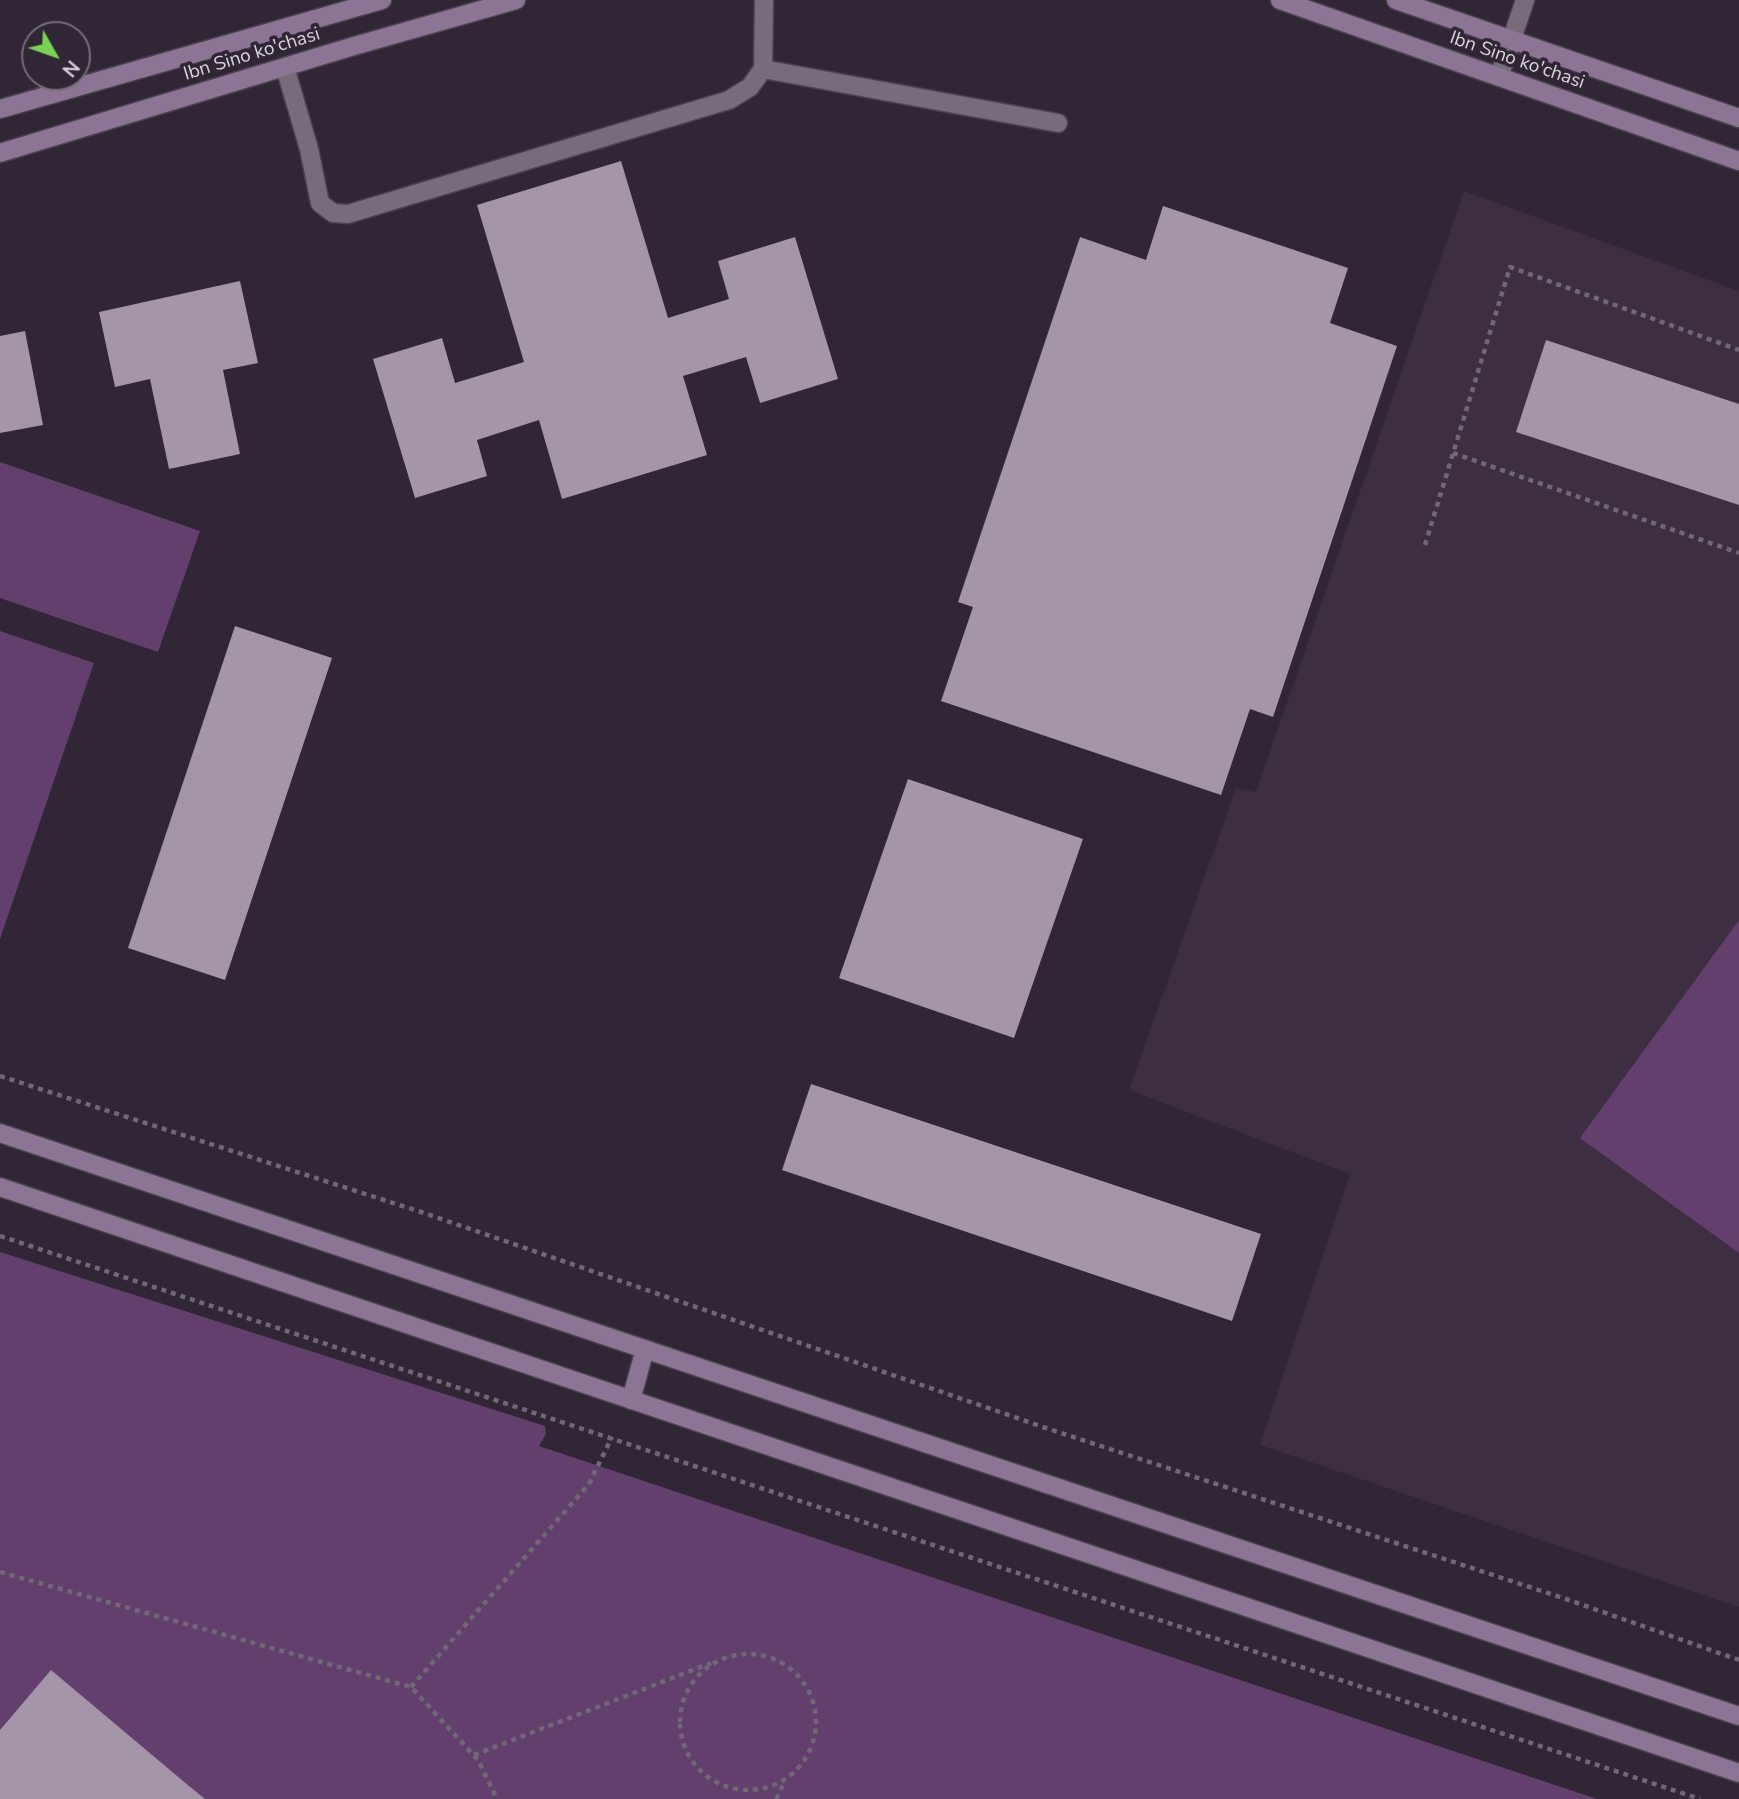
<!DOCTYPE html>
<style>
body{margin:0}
#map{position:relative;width:1739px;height:1799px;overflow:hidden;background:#312635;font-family:"Nunito Sans",sans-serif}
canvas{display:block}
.north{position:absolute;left:21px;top:21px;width:70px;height:70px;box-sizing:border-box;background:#312635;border:2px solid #756b78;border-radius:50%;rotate:130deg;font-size:19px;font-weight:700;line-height:28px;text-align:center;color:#dad3dd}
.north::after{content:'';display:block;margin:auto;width:24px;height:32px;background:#79d158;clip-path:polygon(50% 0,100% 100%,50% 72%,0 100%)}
</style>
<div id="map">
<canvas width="1739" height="1799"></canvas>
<div class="north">N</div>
</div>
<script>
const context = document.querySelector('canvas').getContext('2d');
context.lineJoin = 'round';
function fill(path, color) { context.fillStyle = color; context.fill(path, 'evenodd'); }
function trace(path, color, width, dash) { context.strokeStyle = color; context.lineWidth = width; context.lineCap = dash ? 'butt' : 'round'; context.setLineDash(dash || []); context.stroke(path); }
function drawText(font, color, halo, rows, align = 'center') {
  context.font = font + ' "Nunito Sans",sans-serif'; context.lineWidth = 7; context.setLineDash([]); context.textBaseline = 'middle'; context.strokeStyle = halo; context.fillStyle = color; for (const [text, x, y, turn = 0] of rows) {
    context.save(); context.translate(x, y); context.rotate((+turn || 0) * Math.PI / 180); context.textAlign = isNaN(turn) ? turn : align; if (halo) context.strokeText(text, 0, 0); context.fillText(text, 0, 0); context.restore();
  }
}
fill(new Path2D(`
 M1464,191L1739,291V1607L1260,1445L1350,1174L1129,1090L1236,788L1256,792Z`), '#3d2e42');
fill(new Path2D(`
 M0,462L200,531L158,652L0,598Z
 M0,631L94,663L0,939Z
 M1739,920V1253L1580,1138Z
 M0,1252L545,1426L546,1434L539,1446L1597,1799H0Z`), '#633f6d');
fill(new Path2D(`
 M621,161L668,318L729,299L718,261L795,237L838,379L760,403L746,357L683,376L707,455L562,499L539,420L477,440L487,476L415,498L373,359L442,338L455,383L524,362L477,205Z
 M1163,206L1348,268L1330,323L1397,346L1273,717L1250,709L1221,795L941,701L973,607L958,602L1080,237L1146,260Z
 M240,281L258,363L223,370L240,454L169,469L150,379L115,387L99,312Z
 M25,331L43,425L0,433V336Z
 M1546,340L1739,404V505L1516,432Z
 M235,626L332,658L225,980L128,948Z
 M908,779L1083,839L1014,1038L839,978Z
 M811,1084L1261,1234L1232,1321L782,1170Z
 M51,1670L189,1786L205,1799H0V1730Z`), '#a496a8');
const lane = new Path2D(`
 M285,67L309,149L320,203L333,213L348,214L729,100L750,87L763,69L764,0
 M763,69L1058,123`);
const street = new Path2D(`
 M1499,77L1525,0`);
const secondary = new Path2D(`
 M1280,0L1739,161
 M1396,0L1739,118
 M0,109L382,0
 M0,153L354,46L516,0
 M0,1133L1739,1716
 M0,1187L1739,1773
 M631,1400L645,1349`);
trace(lane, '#4b424e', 21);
trace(street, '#4b424e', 21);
trace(secondary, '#4b424e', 21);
trace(new Path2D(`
 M1453,453L1739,553
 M1425,545L1510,267L1739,350
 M0,1076L421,1212L1046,1428L1566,1599L1739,1660
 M0,1236L1700,1799
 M0,1572L411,1687L478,1760L497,1799
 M680 1722a68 68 0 1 1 136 0a68 68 0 1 1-136 0Z
 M411,1687L589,1484L612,1437
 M474,1755L711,1663
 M776,1799L785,1781`), '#716875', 4.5, [5, 5]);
trace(lane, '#776b7c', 18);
trace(street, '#776b7c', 18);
trace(secondary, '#8c7495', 18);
drawText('19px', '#dad3dd', '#312635', [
 ["Ibn Sino ko'chasi",252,55,-17],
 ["Ibn Sino ko'chasi",1517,61,19]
]);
</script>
